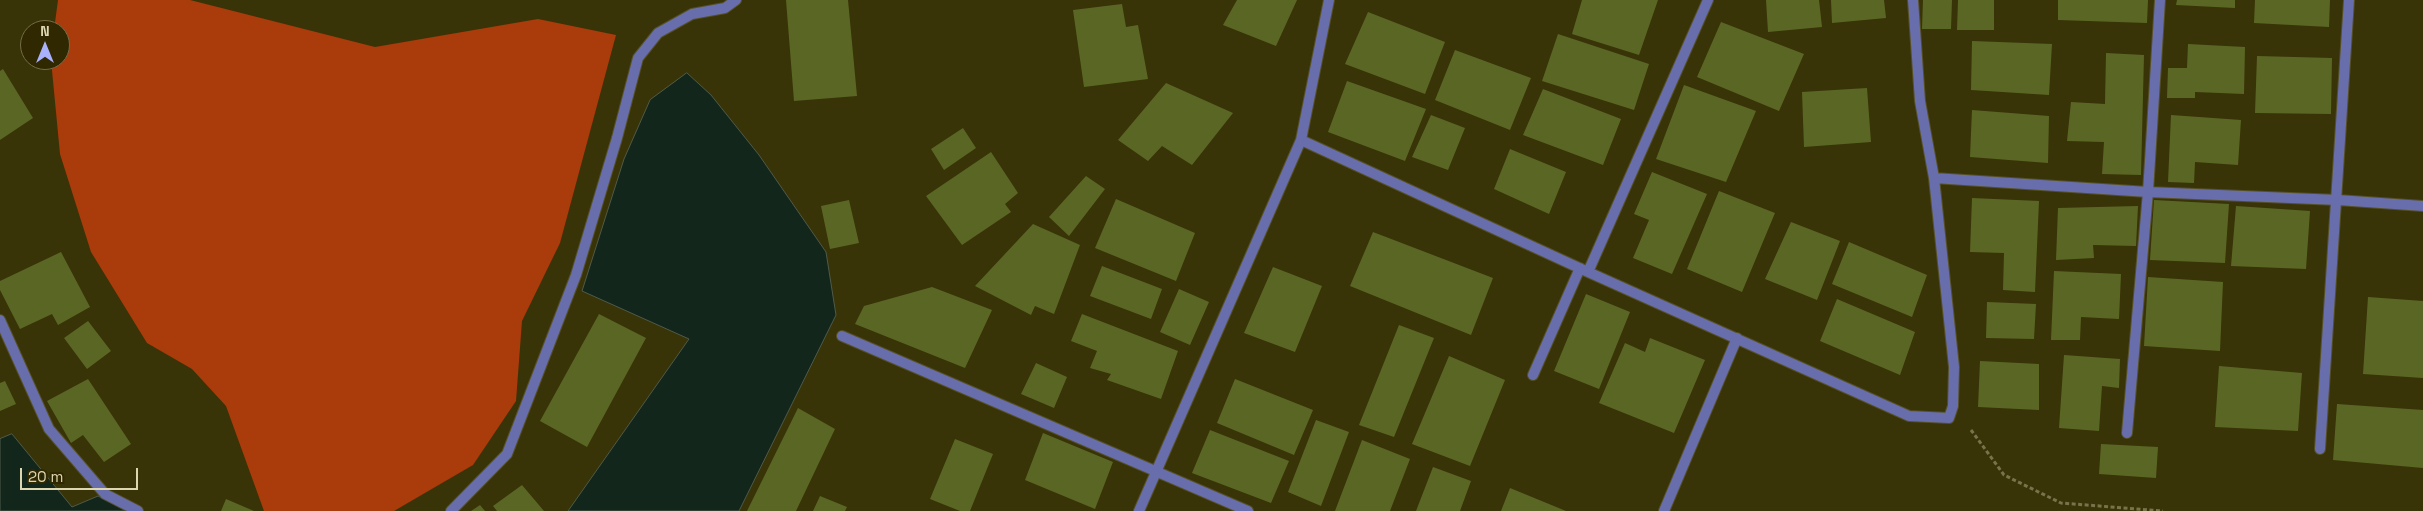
<!DOCTYPE html>
<style>
body{margin:0}
#map{position:relative;width:2423px;height:511px;overflow:hidden;background:#393308;font-family:"Space Grotesk",sans-serif}
canvas{display:block}
.north{position:absolute;left:20px;top:20px;width:50px;height:50px;box-sizing:border-box;background:#2f2800;border:1px solid #746e47;border-radius:50%;rotate:0deg;font-size:14px;font-weight:700;line-height:20px;text-align:center;color:#dcd6b1}
.north::after{content:'';display:block;margin:auto;width:18px;height:22px;background:#a9b0fc;clip-path:polygon(50% 0,100% 100%,50% 72%,0 100%)}
.scale{position:absolute;left:20px;top:468px;width:118px;height:22px;box-sizing:border-box;border:2px solid #dcd6b1;border-top:0;padding-left:6px;font-size:15px;line-height:18px;white-space:nowrap;color:#dcd6b1;-webkit-text-stroke:4px #2f2800;paint-order:stroke}
</style>
<div id="map">
<canvas width="2423" height="511"></canvas>
<div class="north">N</div>
<div class="scale">20 m</div>
</div>
<script>
const context = document.querySelector('canvas').getContext('2d');
context.lineJoin = 'round';
function fill(path, color) { context.fillStyle = color; context.fill(path, 'evenodd'); }
function trace(path, color, width, dash) { context.strokeStyle = color; context.lineWidth = width; context.lineCap = dash ? 'butt' : 'round'; context.setLineDash(dash || []); context.stroke(path); }
fill(new Path2D(`
 M58,0H190L375,47L538,19L616,35L560,243L522,321L516,401L473,465L394,511H264L226,406L192,369L147,343L91,252L60,154L51,60H60V30H54Z`), '#aa3b0b');
const water = new Path2D(`
 M687,73L711,95L759,155L826,252L836,315L739,511H568L689,339L582,291L624,159L650,100Z
 M12,434L72,507L98,496L127,511H0V439Z`);
fill(water, '#13261c');
trace(water, '#4f5b49', 1);
fill(new Path2D(`
 M786,0H848L857,96L794,101Z
 M1237,0H1297L1276,46L1223,25Z
 M1582,0H1658L1639,55L1572,34Z
 M1766,0H1819L1822,27L1768,32Z
 M1831,0H1884L1886,18L1832,23Z
 M1923,0H1952L1951,29H1922Z
 M1958,0H1994V30H1957Z
 M2058,0H2148L2147,23L2058,20Z
 M2177,0H2235V8L2176,5Z
 M2255,0H2330L2329,27L2254,23Z
 M1122,4L1126,27L1138,25L1148,79L1084,87L1073,10Z
 M1368,12L1445,42L1425,94L1345,64Z
 M1721,22L1804,54L1779,111L1697,77Z
 M1558,34L1649,64L1634,110L1542,81Z
 M1972,41L2052,44L2049,95L1971,90Z
 M2188,44L2245,47L2244,94L2195,92V98H2167L2168,68H2187Z
 M1455,50L1531,78L1510,130L1435,100Z
 M2106,53L2144,55L2141,175L2102,174L2104,142L2067,141L2071,102L2105,104Z
 M2257,56L2332,58L2331,114L2255,113Z
 M3,69L33,118L0,140V71Z
 M1347,81L1426,109L1405,161L1328,132Z
 M1166,83L1233,113L1192,165L1162,146L1148,161L1118,140Z
 M1684,85L1756,111L1726,182L1656,159Z
 M1867,88L1871,142L1804,147L1802,92Z
 M1543,89L1621,119L1603,165L1523,135Z
 M1972,110L2049,116L2048,163L1970,157Z
 M1431,115L1465,128L1448,170L1412,157Z
 M2171,115L2241,120L2238,165L2195,162L2194,183L2168,182Z
 M963,128L976,148L944,170L931,149Z
 M1510,149L1566,172L1549,214L1494,189Z
 M991,152L1018,193L1005,204L1011,212L962,245L926,196Z
 M1652,172L1707,194L1672,274L1633,258L1649,220L1634,214Z
 M1086,176L1105,189L1069,236L1049,217Z
 M1719,191L1775,213L1742,292L1687,269Z
 M1972,198L2039,201L2035,292L2003,290L2004,253L1970,252Z
 M1116,199L1195,233L1176,281L1095,248Z
 M849,200L859,243L830,249L821,206Z
 M2154,200L2229,204L2225,263L2150,260Z
 M2138,206L2136,246L2093,245L2094,258L2056,260L2058,208Z
 M2236,206L2310,211L2306,269L2231,266Z
 M1791,222L1840,241L1817,300L1765,279Z
 M1033,224L1080,245L1054,314L1035,306L1031,315L975,286Z
 M1373,232L1493,278L1471,335L1350,286Z
 M1849,242L1927,275L1912,317L1832,284Z
 M61,252L90,307L58,325L52,314L20,329L0,290V281Z
 M1102,266L1162,289L1151,319L1090,296Z
 M1273,267L1322,286L1295,352L1244,333Z
 M2054,271L2121,274L2119,319L2081,317L2080,340H2051Z
 M2148,277L2223,282L2220,351L2144,346Z
 M932,287L992,310L965,368L855,324L864,306Z
 M1179,289L1209,302L1190,345L1160,332Z
 M1586,294L1630,312L1599,389L1554,371Z
 M2368,297L2423,301V378L2363,374Z
 M1837,299L1915,332L1900,375L1820,341Z
 M1987,302L2036,304L2034,339L1986,338Z
 M599,314L646,338L587,447L540,421Z
 M1082,314L1178,351L1161,399L1107,380L1111,374L1090,368L1097,351L1071,341Z
 M88,321L111,351L87,369L64,338Z
 M1399,325L1434,338L1394,437L1359,425Z
 M1650,338L1705,360L1674,433L1599,403L1625,343L1645,352Z
 M2064,355L2120,359L2119,388L2102,386L2099,431L2059,428Z
 M1449,356L1505,380L1470,466L1412,444Z
 M1980,361L2039,364V410L1978,407Z
 M1036,363L1067,377L1054,408L1021,394Z
 M2219,366L2302,373L2298,431L2215,427Z
 M88,379L131,444L104,462L83,435L71,443L47,401Z
 M1235,379L1313,410L1294,455L1217,423Z
 M5,381L16,404L0,411V383Z
 M2337,404L2423,410V468L2333,460Z
 M798,408L835,429L796,511H747Z
 M1316,420L1349,432L1321,506L1288,492Z
 M1210,430L1289,461L1271,503L1192,473Z
 M1043,433L1113,462L1095,509L1025,480Z
 M955,439L993,454L970,511H960L930,499Z
 M1362,440L1410,459L1390,511H1335Z
 M2101,444L2158,447L2156,478L2099,474Z
 M1433,467L1471,481L1460,511H1416Z
 M522,485L544,511H497L493,506Z
 M1510,488L1566,511H1501Z
 M820,496L847,507L845,511H813Z
 M226,499L254,511H221Z
 M480,505L485,511H471Z`), '#5a6724');
const service = new Path2D(`
 M0,320L49,429L105,494L138,511
 M451,511L507,454L576,275L617,138L638,58L658,33L692,14L725,8L736,0`);
const minor = new Path2D(`
 M1301,140L1588,272L1909,416L1949,418L1953,406L1954,367L1934,178L1920,101L1913,0
 M1934,178L2148,192L2338,200L2423,206
 M1588,272L1708,0
 M842,336L1248,511
 M1533,375L1580,268
 M2127,433L2148,192L2160,0
 M2320,449L2349,0
 M1139,511L1301,140L1329,0
 M1664,511L1737,338`);
trace(service, '#565026', 12);
trace(minor, '#565026', 12);
trace(new Path2D(`
 M1971,430L2004,475L2061,503L2163,511`), '#79734b', 3, [4, 2.5]);
trace(service, '#686dab', 10);
trace(minor, '#686dab', 10);
</script>
